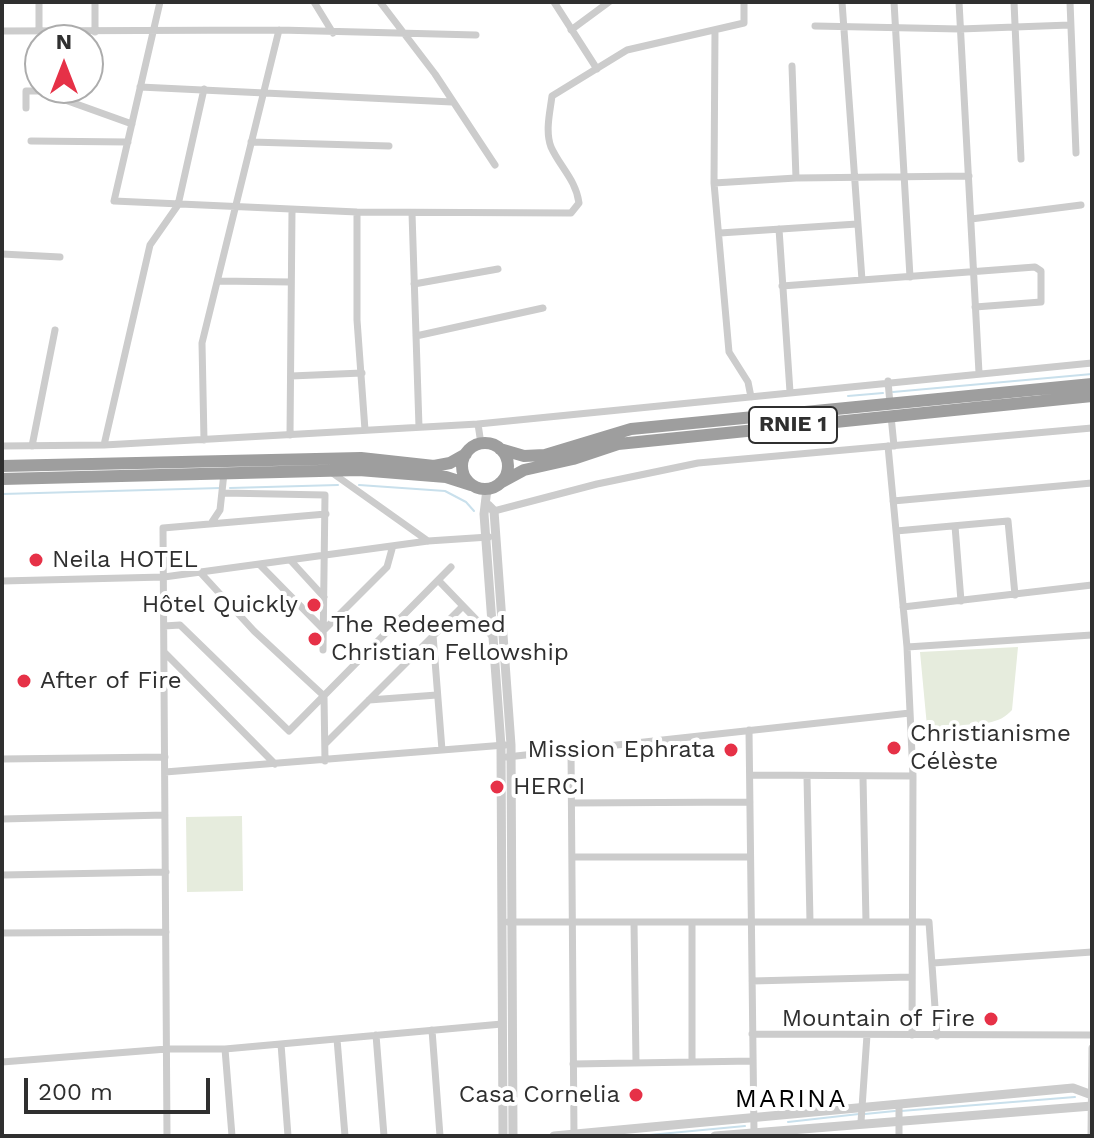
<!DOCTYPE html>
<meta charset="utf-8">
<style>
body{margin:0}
#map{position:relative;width:1094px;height:1138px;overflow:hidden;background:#fff;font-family:"Work Sans",sans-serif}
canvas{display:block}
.frame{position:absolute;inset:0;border:4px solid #2f2f2f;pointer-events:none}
.north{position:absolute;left:24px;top:24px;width:80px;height:80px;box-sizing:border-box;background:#fff;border:2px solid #acacac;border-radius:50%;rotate:0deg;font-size:22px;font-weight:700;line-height:32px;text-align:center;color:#2f2f2f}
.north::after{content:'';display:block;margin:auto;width:28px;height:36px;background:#e63147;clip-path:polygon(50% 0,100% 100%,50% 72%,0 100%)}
.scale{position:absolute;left:24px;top:1078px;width:186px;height:36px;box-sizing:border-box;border:4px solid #2f2f2f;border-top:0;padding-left:10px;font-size:24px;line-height:28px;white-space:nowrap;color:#2f2f2f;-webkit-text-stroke:6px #fff;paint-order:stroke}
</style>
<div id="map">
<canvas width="1094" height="1138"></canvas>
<div class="frame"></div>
<div class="north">N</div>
<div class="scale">200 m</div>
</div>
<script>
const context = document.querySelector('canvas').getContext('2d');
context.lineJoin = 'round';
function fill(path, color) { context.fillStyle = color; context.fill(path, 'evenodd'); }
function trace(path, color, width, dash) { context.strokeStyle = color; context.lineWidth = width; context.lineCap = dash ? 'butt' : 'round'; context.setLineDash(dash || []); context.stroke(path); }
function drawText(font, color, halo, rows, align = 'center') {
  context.font = font + ' "Work Sans",sans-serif'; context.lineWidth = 8; context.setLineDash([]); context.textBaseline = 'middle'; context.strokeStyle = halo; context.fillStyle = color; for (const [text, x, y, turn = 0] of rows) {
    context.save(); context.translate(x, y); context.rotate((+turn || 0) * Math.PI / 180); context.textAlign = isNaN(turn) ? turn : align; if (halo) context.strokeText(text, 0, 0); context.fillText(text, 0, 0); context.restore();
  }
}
fill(new Path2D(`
 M1018,647L1012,710C999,725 981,723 963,725L962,729L928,737L920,652Z
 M242,816L243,891L187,892L186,817Z`), '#e6ecdd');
trace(new Path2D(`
 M893,392L1092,374
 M848,396L883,393
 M359,485L445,491L466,502L474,511
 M230,488L338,485
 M2,494L221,488
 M901,1111L1075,1097
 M865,1114L895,1111
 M788,1122L859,1114
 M639,1136L745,1126`), '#c9e0ec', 2);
trace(new Path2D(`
 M160,2L114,201L357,212L571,213L579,203C576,180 560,167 551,147C545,131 550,112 552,96L627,50L744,23V2
 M314,2L333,33
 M380,2L435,74L495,165
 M554,2L597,69
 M842,2L862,280
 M894,2L910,277
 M959,2L979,373
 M1014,2L1021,159
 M1070,2L1076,153
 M815,26L960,29L1070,25
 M571,30L609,2
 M715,30L714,183L729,352L748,382L751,397
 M2,31L279,30L476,35
 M39,31V2
 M95,32V2
 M792,66L796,178
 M140,87L452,102
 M26,108V91H40L132,124
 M31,141L128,142
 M251,142L389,146
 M714,183L796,178L969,176
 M357,212V320L365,430
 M412,213L419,427
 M971,219L1081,205
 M779,229L790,392
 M720,233L857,224
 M2,254L60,257
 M218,281L291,282
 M414,284L498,269
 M782,286L1035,267L1041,271V302L975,307
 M416,336L543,308
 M291,376L362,373
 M888,381L890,404
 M891,416L894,446
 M478,424L481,444
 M290,435L292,210
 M204,440L202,343L279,30
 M104,445L150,245L178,205L204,89
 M2,446L104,445L478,424L1092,363
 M32,446L55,330
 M888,446L907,647L913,776L912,1035
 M331,472L428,541
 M224,493L325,495L323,650
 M893,501L1092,483
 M494,511L597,484L698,463L1092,428
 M212,522L220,510L224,473
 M955,526L961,601
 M896,531L1008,521L1015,595
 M292,562L324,597
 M260,565L324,630L387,567L392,549
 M198,570L254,631L324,696L325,761
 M2,581L164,577L428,541L489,537
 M439,581L493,637
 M903,607L1092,585
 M164,626L180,625L289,731L451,567
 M433,635L442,750
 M907,647L1092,635
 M164,652L275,764
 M369,700L437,695
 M749,730L754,1132
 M325,744L463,606
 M571,750L574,1136
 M507,757L910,713
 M2,759L165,757
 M165,772L505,745
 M750,775L913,776
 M807,777L810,922
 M863,777L866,922
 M572,803L750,802
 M2,819L165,815
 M572,857H750
 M2,875L166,872
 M508,922H929L937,1036
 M634,922L636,1063
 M692,922V1062
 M2,933L166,932
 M933,963L1092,952
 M752,981L910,977
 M432,1030L440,1136
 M752,1034L1092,1035
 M376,1035L384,1136
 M337,1039L345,1136
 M281,1044L288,1136
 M225,1049L232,1136
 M2,1062L167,1049H225L502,1024
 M573,1064L753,1061
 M861,1122L867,1035
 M167,1136L163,528L326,514
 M899,1136V1104
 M1091,1136L1092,1048`), '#ccc', 7);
trace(new Path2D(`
 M487,489L484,514L501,746L503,1136
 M488,505L494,511L511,745L513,1136
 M554,1136L1073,1088L1092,1095
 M715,1136L1092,1106`), '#ccc', 9);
trace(new Path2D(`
 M462 466a23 23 0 1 1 46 0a23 23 0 1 1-46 0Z
 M500,449L524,456L545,455L631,429L1092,384
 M2,466L361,458L434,466L450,463L466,454
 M2,479L359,470L446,477L471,485
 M500,483L524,470L573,459L618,444L1092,396`), '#9e9e9e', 12);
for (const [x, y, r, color] of [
 [36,560,8,"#e63147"],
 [314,605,8,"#e63147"],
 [315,639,8,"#e63147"],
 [24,681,8,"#e63147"],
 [894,748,8,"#e63147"],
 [731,750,8,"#e63147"],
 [497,787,8,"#e63147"],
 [991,1019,8,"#e63147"],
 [636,1095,8,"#e63147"]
]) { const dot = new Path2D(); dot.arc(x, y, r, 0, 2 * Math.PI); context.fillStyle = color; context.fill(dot); trace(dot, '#fff', 3); }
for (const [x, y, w] of [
 [793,425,88]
]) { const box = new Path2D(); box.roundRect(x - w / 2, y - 18, w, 36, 6); context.fillStyle = '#fff'; context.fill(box); trace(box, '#2f2f2f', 2); }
drawText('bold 22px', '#2f2f2f', null, [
 ["RNIE 1",793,425]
]);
drawText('24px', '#2f2f2f', '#fff', [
 ["Neila HOTEL",52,560],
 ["Hôtel Quickly",298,605,"right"],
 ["The Redeemed",331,625],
 ["Christian Fellowship",331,653],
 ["After of Fire",40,681],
 ["Christianisme",910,734],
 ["Célèste",910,762],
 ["Mission Ephrata",715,750,"right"],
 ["HERCI",513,787],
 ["Mountain of Fire",975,1019,"right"],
 ["Casa Cornelia",620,1095,"right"]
], 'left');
context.letterSpacing = '2px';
drawText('26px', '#000', '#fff', [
 ["MARINA",791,1099]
]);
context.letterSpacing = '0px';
</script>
